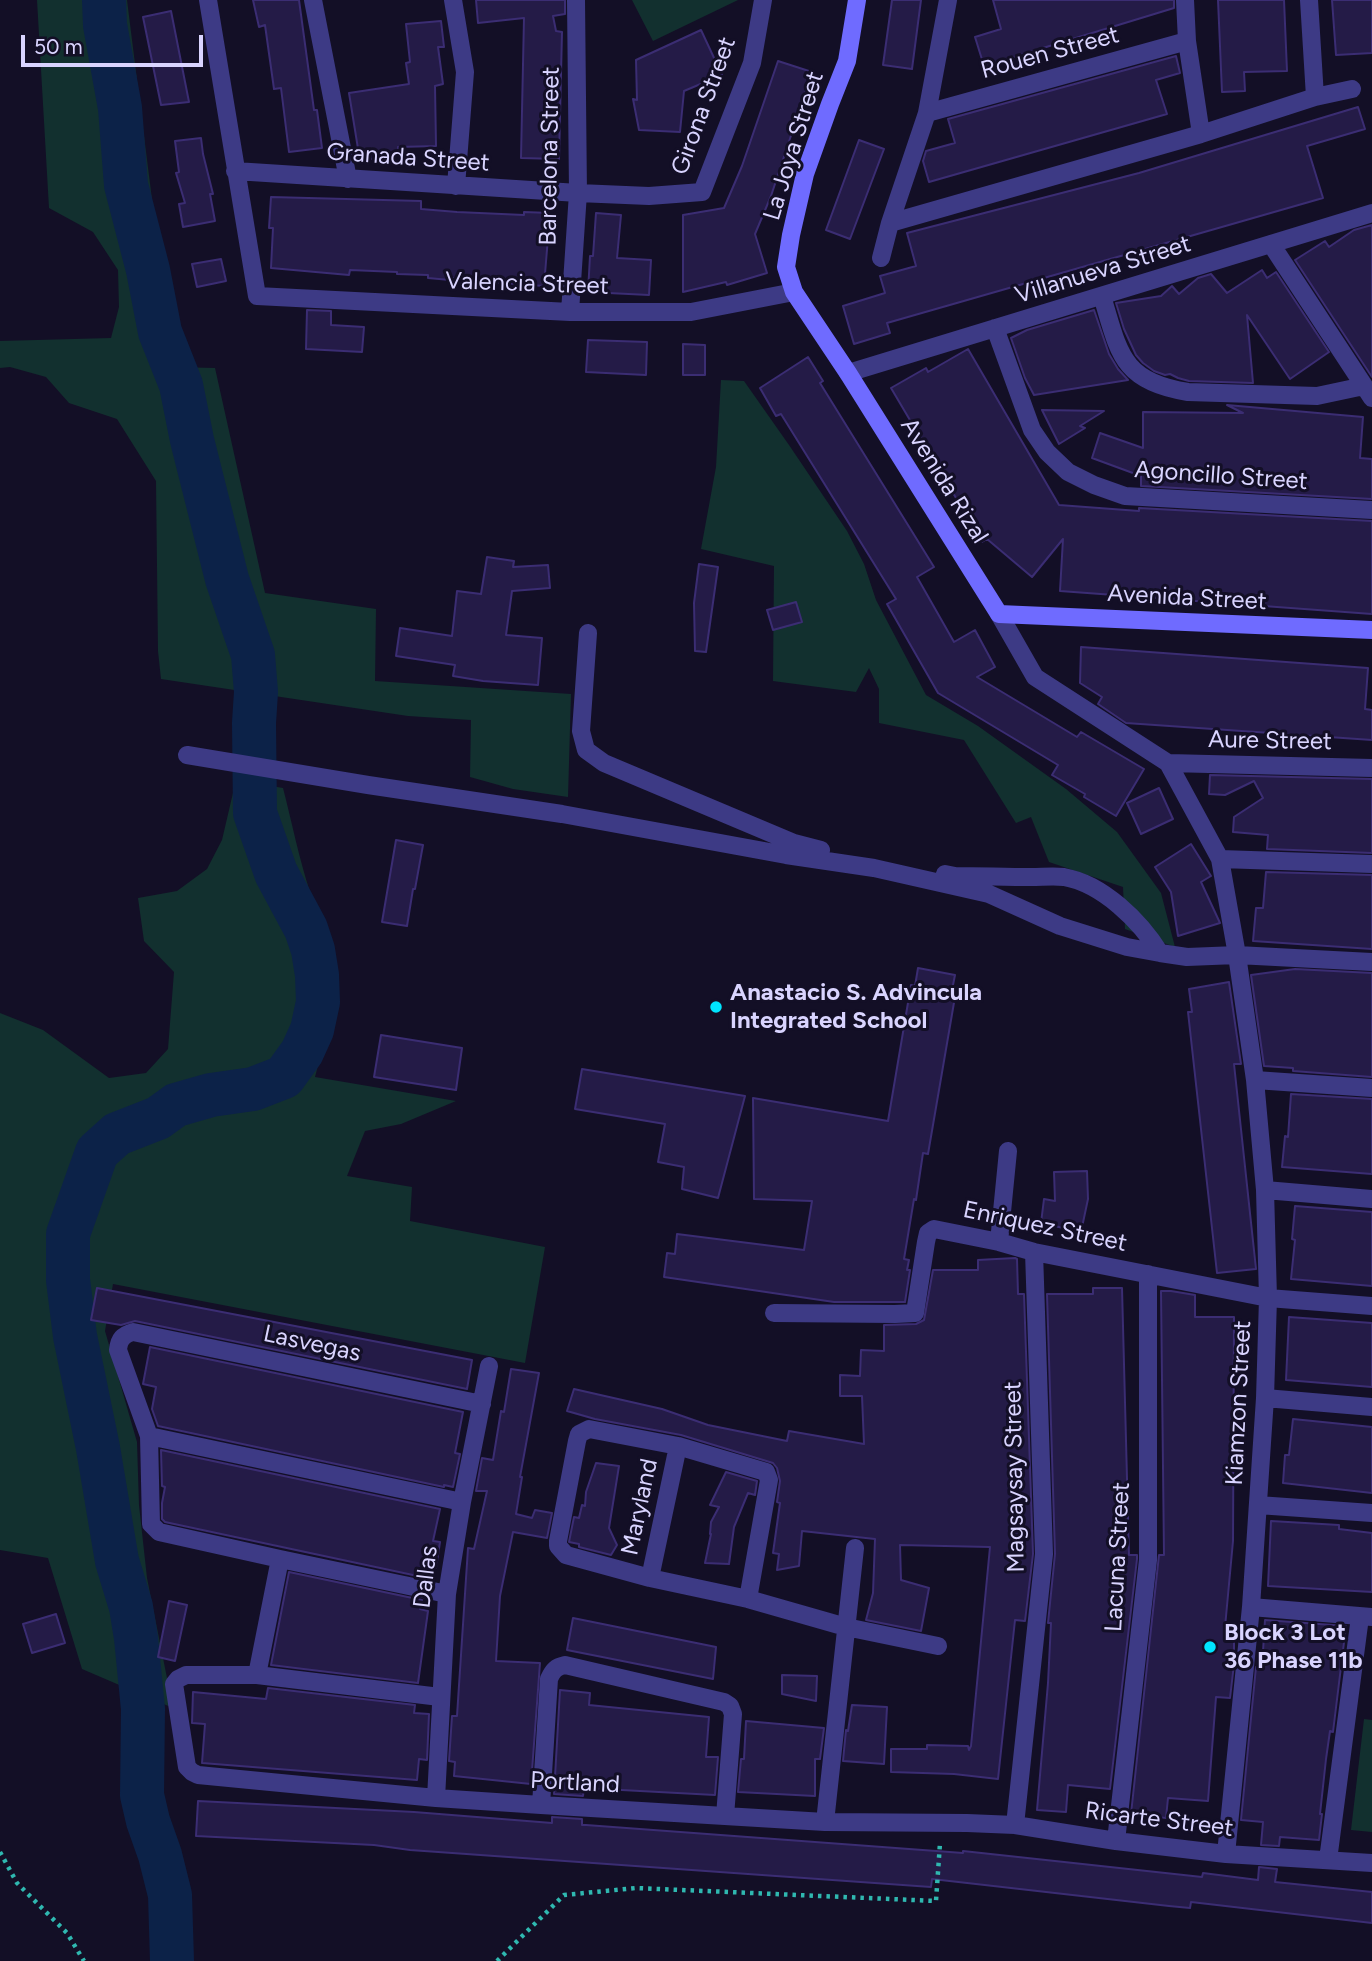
<!DOCTYPE html>
<style>
body{margin:0}
#map{position:relative;width:1372px;height:1961px;overflow:hidden;background:#130f26;font-family:Figtree,sans-serif}
canvas{display:block}
.scale{position:absolute;left:21px;top:35px;width:182px;height:32px;box-sizing:border-box;border:4px solid #d9d4ff;border-top:0;padding-left:9px;font-size:21px;line-height:24px;white-space:nowrap;color:#d9d4ff;-webkit-text-stroke:5px #130f26;paint-order:stroke}
</style>
<div id="map">
<canvas width="1372" height="1961"></canvas>
<div class="scale">50 m</div>
</div>
<script>
const context = document.querySelector('canvas').getContext('2d');
context.lineJoin = 'round';
function fill(path, color) { context.fillStyle = color; context.fill(path, 'evenodd'); }
function trace(path, color, width, dash) { context.strokeStyle = color; context.lineWidth = width; context.lineCap = dash ? 'butt' : 'round'; context.setLineDash(dash || []); context.stroke(path); }
function drawText(font, color, halo, rows, align = 'center') {
  context.font = font + ' Figtree,sans-serif'; context.lineWidth = 6; context.setLineDash([]); context.textBaseline = 'middle'; context.strokeStyle = halo; context.fillStyle = color; for (const [text, x, y, turn = 0] of rows) {
    context.save(); context.translate(x, y); context.rotate((+turn || 0) * Math.PI / 180); context.textAlign = isNaN(turn) ? turn : align; if (halo) context.strokeText(text, 0, 0); context.fillText(text, 0, 0); context.restore();
  }
}
fill(new Path2D(`
 M37,0H127L173,367L215,368L265,593L376,609L375,681L571,694L568,797L513,789L470,777L471,720L408,716L161,679L158,651L156,481L117,419L69,403L46,377L10,367L0,368V341L111,338L119,307L118,270L93,232L49,208Z
 M632,0H738L653,41Z
 M721,380L744,381L789,445L847,531L864,564L876,600L926,695L978,726L1066,789L1117,832L1161,893L1175,947L1125,929L1123,887L1049,862L1031,817L1016,823L964,740L879,723V689L869,668L856,692L773,681L774,566L701,549L716,467Z
 M236,780L283,788C292,823 299,858 310,892C320,924 336,955 336,989C335,1020 322,1048 315,1077L456,1101L401,1124L365,1131L347,1176L412,1187L410,1221L545,1247L525,1363L113,1284L105,1331L137,1442L139,1505L147,1578L173,1708L82,1669L48,1558L0,1550V1013L43,1030L109,1078L146,1073L168,1049L174,972L144,941L138,898L177,891L207,869L222,840Z
 M1364,1719L1372,1720V1832L1351,1830Z`), '#12302f');
trace(new Path2D(`
 M104,0L105,25L120,108L126,185L148,270L160,332L181,385L192,440L227,579L253,655L256,692L254,723L255,813L276,873L306,929L313,950L317,975L318,1002L312,1030L302,1052L284,1077L253,1089L211,1095L176,1105L158,1118L117,1134L97,1152L68,1234V1280L75,1336L98,1448L117,1561L131,1607L136,1638L143,1709L142,1795L148,1821L160,1855L170,1895L172,1961`), '#0c2248', 44);
const building = new Path2D(`
 M253,0H299L314,110H317L322,148L289,152L281,88L274,89L265,25L259,27Z
 M476,0H565V14L553,16L556,31L562,32L559,159L521,158L524,18L478,23Z
 M892,0H921L912,69L883,65Z
 M993,0H1174V8L984,66L975,37L1001,29Z
 M1218,0H1284L1287,71L1244,72L1245,91L1222,92Z
 M1332,0H1372V53L1336,55Z
 M171,11L189,102L161,105L143,17Z
 M441,21L444,47H438L443,84L435,86L436,146L398,147L399,154L360,161L349,93L409,84L406,63L410,62L406,24Z
 M701,30L722,75L684,91L680,132L639,130L633,99L637,100L636,60Z
 M1176,56L1180,73L1156,80L1167,114L929,182L923,161L926,151L955,143L948,119Z
 M778,61L812,72L771,196L755,234L767,273L727,285L726,282L683,292V215L724,208L742,166Z
 M1358,107L1365,129L1307,146L1323,198L887,323L890,333L854,344L843,306L885,293L880,276L916,266L907,233L1139,173Z
 M201,138L203,154L213,194H210L215,221L183,227L179,204L185,203L176,173L179,172L175,141Z
 M859,140L884,149L850,239L826,230Z
 M271,197L421,201V209L457,212L524,215V212L550,213L544,286L490,282V279L450,278V280L428,278V275L397,274V272L350,270L349,275L271,268L273,228H269Z
 M596,213L621,215L617,258L651,260L649,295L588,292L590,256H593Z
 M1372,225V377L1295,260L1325,241L1329,247L1354,230Z
 M221,259L226,281L197,287L192,264Z
 M1262,270L1267,278L1276,272L1329,352L1290,379L1247,315L1253,383L1189,381L1178,378L1170,374L1165,375L1154,371L1143,363L1136,355L1124,329L1116,303L1161,296L1172,286L1179,294L1198,278L1211,274L1227,293Z
 M307,310L331,311V325L364,327L362,352L306,349Z
 M1094,310L1109,354L1118,369L1128,380L1034,395L1025,378L1011,338L1027,330Z
 M588,340L647,342L646,375L586,372Z
 M683,344L705,345V375H683Z
 M968,349L1059,505L1139,511V508L1372,521V614L1060,591L1063,539L1032,577L987,539L982,542L891,388L926,368L928,372Z
 M808,357L823,381L820,383L934,567L917,577L954,642L975,630L995,667L977,677L1077,737L1081,732L1144,769L1116,816L1084,797L1085,794L1052,775L1058,765L938,693L887,604L896,599L781,414L776,416L760,388Z
 M1227,405L1363,417L1360,458L1372,459V499L1141,486V476L1092,458L1100,433L1143,448V412L1243,413Z
 M1042,410L1104,411L1080,426L1085,428L1059,444Z
 M487,557L514,561L513,567L548,565L550,588L512,591L506,635L542,638L538,685L483,681L453,676L455,665L396,656L400,628L452,636L457,591L481,594Z
 M699,564L718,567L706,652L695,651L694,603Z
 M796,602L802,622L773,630L767,610Z
 M1081,647L1368,668L1365,709L1372,710V740L1126,723L1098,704L1102,697L1080,683Z
 M1210,775L1372,779V853L1267,849L1268,835L1233,832L1234,817L1263,798L1254,781L1225,795L1209,794Z
 M1159,788L1173,819L1141,834L1127,803Z
 M396,840L423,845L415,889H413L407,926L382,922Z
 M1191,844L1211,876L1201,882L1220,923L1178,936L1171,892L1155,867Z
 M1266,872L1372,875V949L1253,941L1256,908H1263Z
 M918,968L955,975L952,990L956,991L928,1154L923,1153L916,1200L914,1199L904,1259L909,1260L907,1270H910L905,1302H834L664,1277L667,1253L675,1254L677,1234L804,1250L812,1201L754,1199L753,1098L888,1121L911,985L915,986Z
 M1295,969L1372,973V1077L1293,1071V1068L1264,1066L1251,975Z
 M1229,982L1241,1064H1234L1256,1269L1217,1273L1188,1012H1192L1189,989Z
 M381,1035L462,1048L456,1090L374,1077Z
 M582,1069L745,1096L718,1198L682,1189L684,1167L658,1162L665,1124L575,1109Z
 M1291,1094L1372,1099V1174L1282,1167L1285,1136L1288,1137Z
 M1087,1171L1088,1199L1081,1232L1041,1223L1044,1199L1055,1201L1054,1172Z
 M1295,1206L1372,1212V1286L1291,1279L1295,1240L1292,1239Z
 M1015,1258L1017,1259L1018,1294H1024L1033,1554L1025,1621L1015,1620L998,1779L954,1774L891,1772V1749H927V1745L968,1746L969,1750L971,1746L990,1547L900,1545L901,1580L929,1588L921,1631L866,1620L873,1593L875,1539L802,1531L799,1566L777,1570L779,1554L773,1553L780,1503L777,1502L780,1481L777,1468L773,1463L681,1435L595,1419L567,1411L574,1389L662,1409L708,1425L787,1441L789,1431L864,1444L862,1396H840V1375L860,1376L861,1350L884,1351V1325L916,1324L924,1320L933,1270H978V1260Z
 M97,1288L472,1360L467,1389L135,1321L121,1325L91,1320Z
 M1093,1288H1122L1129,1555H1137V1559L1110,1789L1068,1785L1066,1812L1037,1810L1048,1683L1051,1623H1048L1055,1554L1047,1294H1093Z
 M1161,1291H1171L1195,1295V1317H1234L1233,1541L1224,1638L1234,1639V1664L1230,1698L1216,1697L1208,1801L1168,1798L1166,1818L1131,1814L1159,1555H1164Z
 M1289,1317L1372,1323V1387L1286,1380Z
 M150,1347L463,1412L455,1453L460,1454L453,1487L444,1485V1487L158,1426L152,1409L156,1387L143,1384Z
 M511,1369L539,1373L520,1477H522L516,1514L532,1518L535,1510L552,1513L547,1538L513,1532L500,1596L496,1661L540,1663L531,1784L454,1776L455,1762L449,1761L452,1716H457L468,1548L474,1549L487,1491H476L482,1458L493,1460L501,1411L504,1412Z
 M1293,1419L1372,1427V1493L1283,1483L1285,1455H1289Z
 M161,1450L440,1509L433,1541L440,1542L436,1568L429,1567L427,1578L165,1522L162,1519V1503L165,1487L162,1486Z
 M596,1463L619,1466L609,1528L617,1545L611,1555L579,1547V1544L569,1542L574,1517L579,1518L582,1505L585,1506L586,1492Z
 M726,1472L757,1481L755,1495L748,1493L734,1527L729,1564L705,1563L711,1534H710L711,1522L719,1507L710,1505Z
 M1271,1521L1339,1525V1529L1372,1533V1592L1268,1586Z
 M289,1572L422,1600L420,1609L428,1611L418,1683L271,1665Z
 M169,1601L187,1605L175,1661L158,1657Z
 M56,1614L65,1643L32,1653L23,1624Z
 M573,1618L716,1647L713,1679L567,1650Z
 M1265,1620L1346,1626L1333,1732L1330,1731L1326,1759L1320,1814H1322L1319,1840L1280,1837L1279,1846L1261,1845L1263,1822L1241,1820L1256,1667H1262Z
 M782,1675L817,1676L816,1701L782,1694Z
 M268,1688L415,1705L414,1713L429,1714L427,1760L419,1759L417,1780L202,1763L205,1724L192,1723L193,1692L266,1699Z
 M560,1690L590,1693L589,1705L709,1717L706,1757H718L715,1795L584,1788L583,1796L554,1794Z
 M852,1705L887,1707L884,1764L843,1761L846,1730L848,1731Z
 M746,1721L824,1728L820,1759H815V1796L738,1792L741,1759H744Z
 M198,1801L414,1812L552,1823V1817L582,1819V1825H586L963,1853V1851L1202,1877L1203,1873L1258,1880L1259,1867L1277,1869L1275,1882L1372,1892V1923L1191,1902L1190,1908L1169,1906L932,1879L931,1887L410,1850L374,1845L196,1836Z`);
fill(building, '#241b47');
trace(building, '#3b2d73', 2);
trace(new Path2D(`
 M0,1852L17,1883L67,1933L84,1961
 M497,1961L564,1895L636,1888L936,1901L940,1843`), '#2fb8b0', 4.5, [3.5, 5]);
trace(new Path2D(`
 M208,0L257,296L570,312H691L794,292
 M313,0L348,179
 M453,0L465,72L456,186
 M1185,0L1187,41L1201,134
 M1315,97L1352,89
 M927,113L1187,41
 M235,171L578,193L649,196L702,192L752,63L763,0
 M890,223L1201,134L1315,97L1309,0
 M1271,244L1372,398
 M881,258L890,223L927,113L948,0
 M1102,296C1119,352 1121,382 1188,392L1317,396L1364,386
 M570,312L578,193L576,0
 M995,328L1032,430L1047,452L1068,472L1094,485L1125,496L1372,510
 M848,373L1372,213
 M999,614L1035,677L1168,763L1220,859L1237,955L1255,1080L1265,1190L1268,1298L1265,1398L1251,1607L1226,1854
 M588,633L581,731L586,750L604,763L794,843L821,850
 M187,755L368,785L562,814L786,855L874,868L989,894L1060,926L1127,947L1160,953L1187,957L1237,955L1372,962
 M1168,763L1372,768
 M1220,859L1372,864
 M945,874L955,876C980,876 1006,877 1031,877C1042,877 1054,876 1064,877C1103,884 1140,921 1160,953
 M1255,1080L1372,1088
 M1265,1190L1372,1199
 M999,1242L1008,1151
 M774,1313L895,1314L915,1313L926,1242L928,1233L934,1229L999,1242L1034,1252L1268,1298L1372,1306
 M1265,1398L1372,1407
 M149,1436L462,1502
 M1258,1505L1372,1513
 M650,1578L678,1446
 M447,1594L280,1559L159,1532L151,1524L149,1436L118,1350C119,1339 123,1335 133,1332L482,1404
 M748,1599L769,1480L766,1472L678,1446L589,1429L579,1434L577,1441L558,1541V1546L566,1555L650,1578L748,1599L846,1627L938,1646
 M1251,1607L1372,1617
 M257,1675L280,1559
 M440,1697L257,1675H186L178,1679L174,1684L187,1767L192,1772L198,1775L436,1798L541,1805L825,1822L967,1823L1015,1825L1116,1841L1226,1854L1372,1863
 M436,1798L447,1594L462,1502L489,1366
 M541,1805L549,1679C553,1670 556,1667 565,1665L724,1702L730,1706L733,1714L725,1816
 M825,1822L855,1548
 M1015,1825L1044,1554L1034,1252
 M1116,1841L1148,1560V1274
 M1328,1860L1360,1617`), '#3d3a85', 18);
trace(new Path2D(`
 M857,0L847,61L830,104L805,174L791,235L786,267L794,292L848,373L999,614L1372,630`), '#6f6bff', 18);
for (const [x, y, r, color] of [
 [716,1007,7,"#00e5ff"],
 [1210,1647,7,"#00e5ff"]
]) { const dot = new Path2D(); dot.arc(x, y, r, 0, 2 * Math.PI); context.fillStyle = color; context.fill(dot); trace(dot, '#130f26', 2.5); }
drawText('24px', '#d9d4ff', '#130f26', [
 ["Rouen Street",1050,53,-15],
 ["Girona Street",704,106,-70],
 ["La Joya Street",794,146,-73],
 ["Barcelona Street",550,156,-89],
 ["Granada Street",408,158,4],
 ["Villanueva Street",1103,270,-17],
 ["Valencia Street",527,284,2],
 ["Agoncillo Street",1221,476,4],
 ["Avenida Rizal",944,481,58],
 ["Avenida Street",1187,598,3],
 ["Aure Street",1270,741,1],
 ["Enriquez Street",1045,1227,12],
 ["Lasvegas",312,1344,12],
 ["Kiamzon Street",1239,1403,-87],
 ["Magsaysay Street",1015,1477,-91],
 ["Maryland",640,1507,-78],
 ["Lacuna Street",1118,1557,-87],
 ["Dallas",426,1577,-83],
 ["Portland",575,1783,3],
 ["Ricarte Street",1159,1820,7]
]);
drawText('bold 24px', '#d9d4ff', '#130f26', [
 ["Anastacio S. Advincula",730,993],
 ["Integrated School",730,1021],
 ["Block 3 Lot",1224,1633],
 ["36 Phase 11b",1224,1661]
], 'left');
</script>
